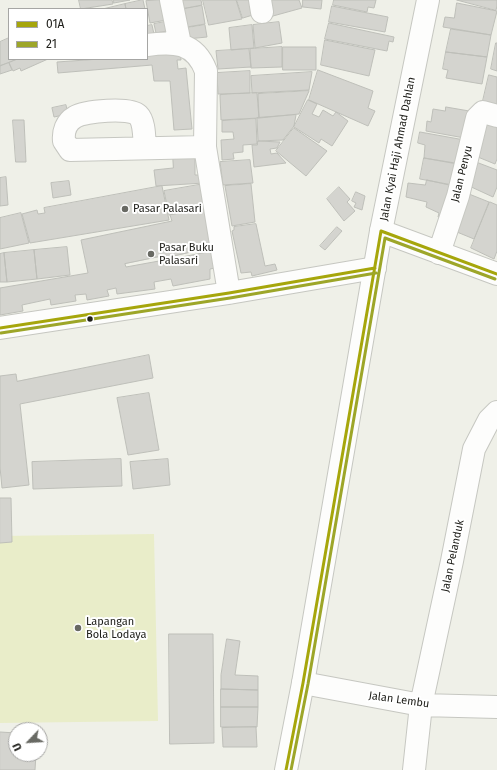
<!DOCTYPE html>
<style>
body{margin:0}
#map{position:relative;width:497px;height:770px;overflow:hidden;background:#eff0e8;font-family:"Fira Sans",sans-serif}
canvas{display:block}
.legend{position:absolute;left:8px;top:8px;width:140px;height:52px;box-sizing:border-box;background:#fff;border:1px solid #a6a6a4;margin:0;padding:5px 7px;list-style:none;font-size:12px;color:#20201b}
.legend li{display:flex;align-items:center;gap:8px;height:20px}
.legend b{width:20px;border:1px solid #a6a6a4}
.north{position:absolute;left:8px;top:722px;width:40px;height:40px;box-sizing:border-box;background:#fff;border:1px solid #a6a6a4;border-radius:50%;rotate:245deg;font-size:11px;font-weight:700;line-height:16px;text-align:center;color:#20201b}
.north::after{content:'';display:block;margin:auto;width:14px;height:18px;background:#686963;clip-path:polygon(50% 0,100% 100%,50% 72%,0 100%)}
</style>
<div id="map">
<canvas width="497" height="770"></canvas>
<ul class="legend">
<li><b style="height:5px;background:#a6a60b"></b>01A</li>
<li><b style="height:5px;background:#9da629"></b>21</li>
</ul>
<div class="north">U</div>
</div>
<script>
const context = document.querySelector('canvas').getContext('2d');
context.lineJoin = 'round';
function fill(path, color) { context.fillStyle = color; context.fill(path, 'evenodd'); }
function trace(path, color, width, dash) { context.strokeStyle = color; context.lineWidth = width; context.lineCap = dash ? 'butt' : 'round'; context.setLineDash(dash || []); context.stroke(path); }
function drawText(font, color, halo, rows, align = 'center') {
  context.font = font + ' "Fira Sans",sans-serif'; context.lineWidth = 4; context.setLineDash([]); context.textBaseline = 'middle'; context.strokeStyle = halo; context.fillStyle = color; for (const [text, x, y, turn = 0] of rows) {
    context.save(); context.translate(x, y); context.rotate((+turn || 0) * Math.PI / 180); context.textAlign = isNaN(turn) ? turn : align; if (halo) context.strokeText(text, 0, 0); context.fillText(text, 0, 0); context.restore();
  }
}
fill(new Path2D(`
 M154,534L158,721L0,723V536Z`), '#e9edc9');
const building = new Path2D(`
 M79,0H112L113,4L81,9Z
 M114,0H130L114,3Z
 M143,0L145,9H126L125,4Z
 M168,0L172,19L150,23L146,1Z
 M175,0H201L202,5L177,10Z
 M203,0H236L242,19L209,25Z
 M237,0H257L256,14L243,18Z
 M268,0H299L302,8L273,16Z
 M303,0H322L321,9L303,7Z
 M334,0H376L374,8L368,7L367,12L333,5Z
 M457,0H497V6L496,10Z
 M457,3L497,11L491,35L443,27L445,17L454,18Z
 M125,4L126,9H103Z
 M202,6L205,24L181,28L177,10Z
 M332,6L388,17L385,32L329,22Z
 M170,21L172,30L156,33L154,24Z
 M279,22L282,43L255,48L253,25Z
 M329,23L394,37L393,42L389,41L387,51L325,39Z
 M152,25L154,34L147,36V26Z
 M205,25L207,37L187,39L180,29Z
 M252,25L254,48L231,50L229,28Z
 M451,29L491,35L487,57L446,52Z
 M9,38V59H17L0,66V42Z
 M325,40L375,50L369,76L321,65Z
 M496,43H497V71L491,69Z
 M282,47V67L251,68L250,49Z
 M283,47H316V70H283Z
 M180,48L181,60H177L178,69L186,68L192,129L174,130L170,81H154L152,65L58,73L57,62L100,59H147V55Z
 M249,49L251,67L218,69L216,51Z
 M446,52L487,57L482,84L446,78L448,70L443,69Z
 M18,59H48L21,71L20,68L13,71L9,63Z
 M9,63L12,70L0,74V66Z
 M318,70L373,91L368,108L375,111L368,126L309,100Z
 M250,71V93L218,94L217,73Z
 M312,72L309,90L252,93L251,76Z
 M489,75L497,77V110L482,105Z
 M309,91L299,114L259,118L258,94Z
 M257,93L259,118L221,120L220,95Z
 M308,100L317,104L312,114L319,117L323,110L333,116L336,112L348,121L332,146L321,139L319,143L294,127Z
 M66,105L68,114L54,117L52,108Z
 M446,107L475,112L470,139L426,131L427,121L431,122L433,109L445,111Z
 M296,115L294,126L283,140L258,141L257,118Z
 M256,119L257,144L243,145V152L233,153L234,159L222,160L221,140L234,139L233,132H222V121Z
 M478,119L497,127V159L495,164L468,153Z
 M13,120H24L26,162H16Z
 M294,128L327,151L306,176L276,151Z
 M420,132L470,141L455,163L424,158L425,145L418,143Z
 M258,141L280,142L277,148L270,149L271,154L277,153L286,163L254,167L252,145H257Z
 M173,155L195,157V175H204V183L156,186L154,170L173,168Z
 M424,158L463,165L458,186L420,179Z
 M250,160L253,183L223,185L220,162Z
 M476,162L497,170V187L493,197L467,185Z
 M6,177L8,205L0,206V178Z
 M427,180L458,187L448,219L438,217L439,213L426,207L427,202L406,197L408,183L425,185Z
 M69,181L71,195L53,198L51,183Z
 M204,184L208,204L201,205L202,209L169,215L164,191Z
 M251,184L255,222L232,226L225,186Z
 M162,186L169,220L30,243L22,214L37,210L38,214L45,213L44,208Z
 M339,187L350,199L347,202L355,211L344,221L327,199Z
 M356,192L365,196L362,210L354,207L356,203L352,201Z
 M464,192L489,202L474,239L452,230Z
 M490,202L497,205V251L494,259L471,248Z
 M209,209L221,267L210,269V279L173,286L171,279L154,282L155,289L117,294L116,288L107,290L109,296L87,300L86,294L75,295L76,301L51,305L50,299L22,305L23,311L0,315V288L88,273L81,240L172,221L170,215Z
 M21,213L29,243L0,249V218Z
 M256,224L265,266L275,264L277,270L252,276L251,272L241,273L232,231L234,230V227Z
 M337,227L342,231L325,250L320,246Z
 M67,247L70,275L37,279L34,250Z
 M206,249L207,252L172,259L171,257Z
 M34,250L37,279L7,282L4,253Z
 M4,253L7,282H0V254Z
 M159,257V261L126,267L125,264Z
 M149,355L153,378L20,404L29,485L2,488L0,467V376L16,374L17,381Z
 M149,393L159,450L128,455L117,398Z
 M121,459L122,486L33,489L32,462Z
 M168,459L170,485L133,489L130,462Z
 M0,498H11L12,542L0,543Z
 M169,634H213L214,743L170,744Z
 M227,639L240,641L235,675L258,676V690L221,689V675Z
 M221,689L258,690V707H221Z
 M221,707H258L257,727H221Z
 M256,727L257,747H223L222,728Z
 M0,732L16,733V754H36L35,770H0Z`);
fill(building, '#d4d4cf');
trace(building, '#bebfb9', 1);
const minor = new Path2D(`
 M171,0L180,44
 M260,0L262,12
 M147,45C174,41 195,42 206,71L205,147L229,293
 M145,148C144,139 145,122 138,115C130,107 85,111 75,117C66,122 63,132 64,141L70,150L205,147
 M381,231L497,274
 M439,253L458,196L477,118L483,112L497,116
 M0,328L229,293L375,268
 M303,683L421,705L497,707
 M414,770L421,705L452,561L474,449L489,420L497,412`);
const major = new Path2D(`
 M286,770L303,683L381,231L428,0`);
trace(minor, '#c6c7c1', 24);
trace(major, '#c6c7c1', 24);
trace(minor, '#fdfdfc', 22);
trace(major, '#fdfdfc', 22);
trace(new Path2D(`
 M0,328L229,293L375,268
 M286,770L303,683L381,231L497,274`), '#a6a60b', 3);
trace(new Path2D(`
 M1,333L230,298L376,273
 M291,770L308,684L385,238L495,279`), '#9da629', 3);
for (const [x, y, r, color] of [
 [125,209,4,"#686963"],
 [151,254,4,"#686963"],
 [90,319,3.5,"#20201b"],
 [78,628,4,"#686963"]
]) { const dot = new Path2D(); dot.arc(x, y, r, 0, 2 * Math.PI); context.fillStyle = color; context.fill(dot); trace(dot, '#fff', 1.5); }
drawText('11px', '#20201b', '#fff', [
 ["Jalan Kyai Haji Ahmad Dahlan",398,149,-79],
 ["Jalan Penyu",462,174,-76],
 ["Jalan Pelanduk",453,556,-78],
 ["Jalan Lembu",399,700,8]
]);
drawText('11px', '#20201b', '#fff', [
 ["Pasar Palasari",133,209],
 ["Pasar Buku",159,248],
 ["Palasari",159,261],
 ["Lapangan",86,622],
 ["Bola Lodaya",86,635]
], 'left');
</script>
